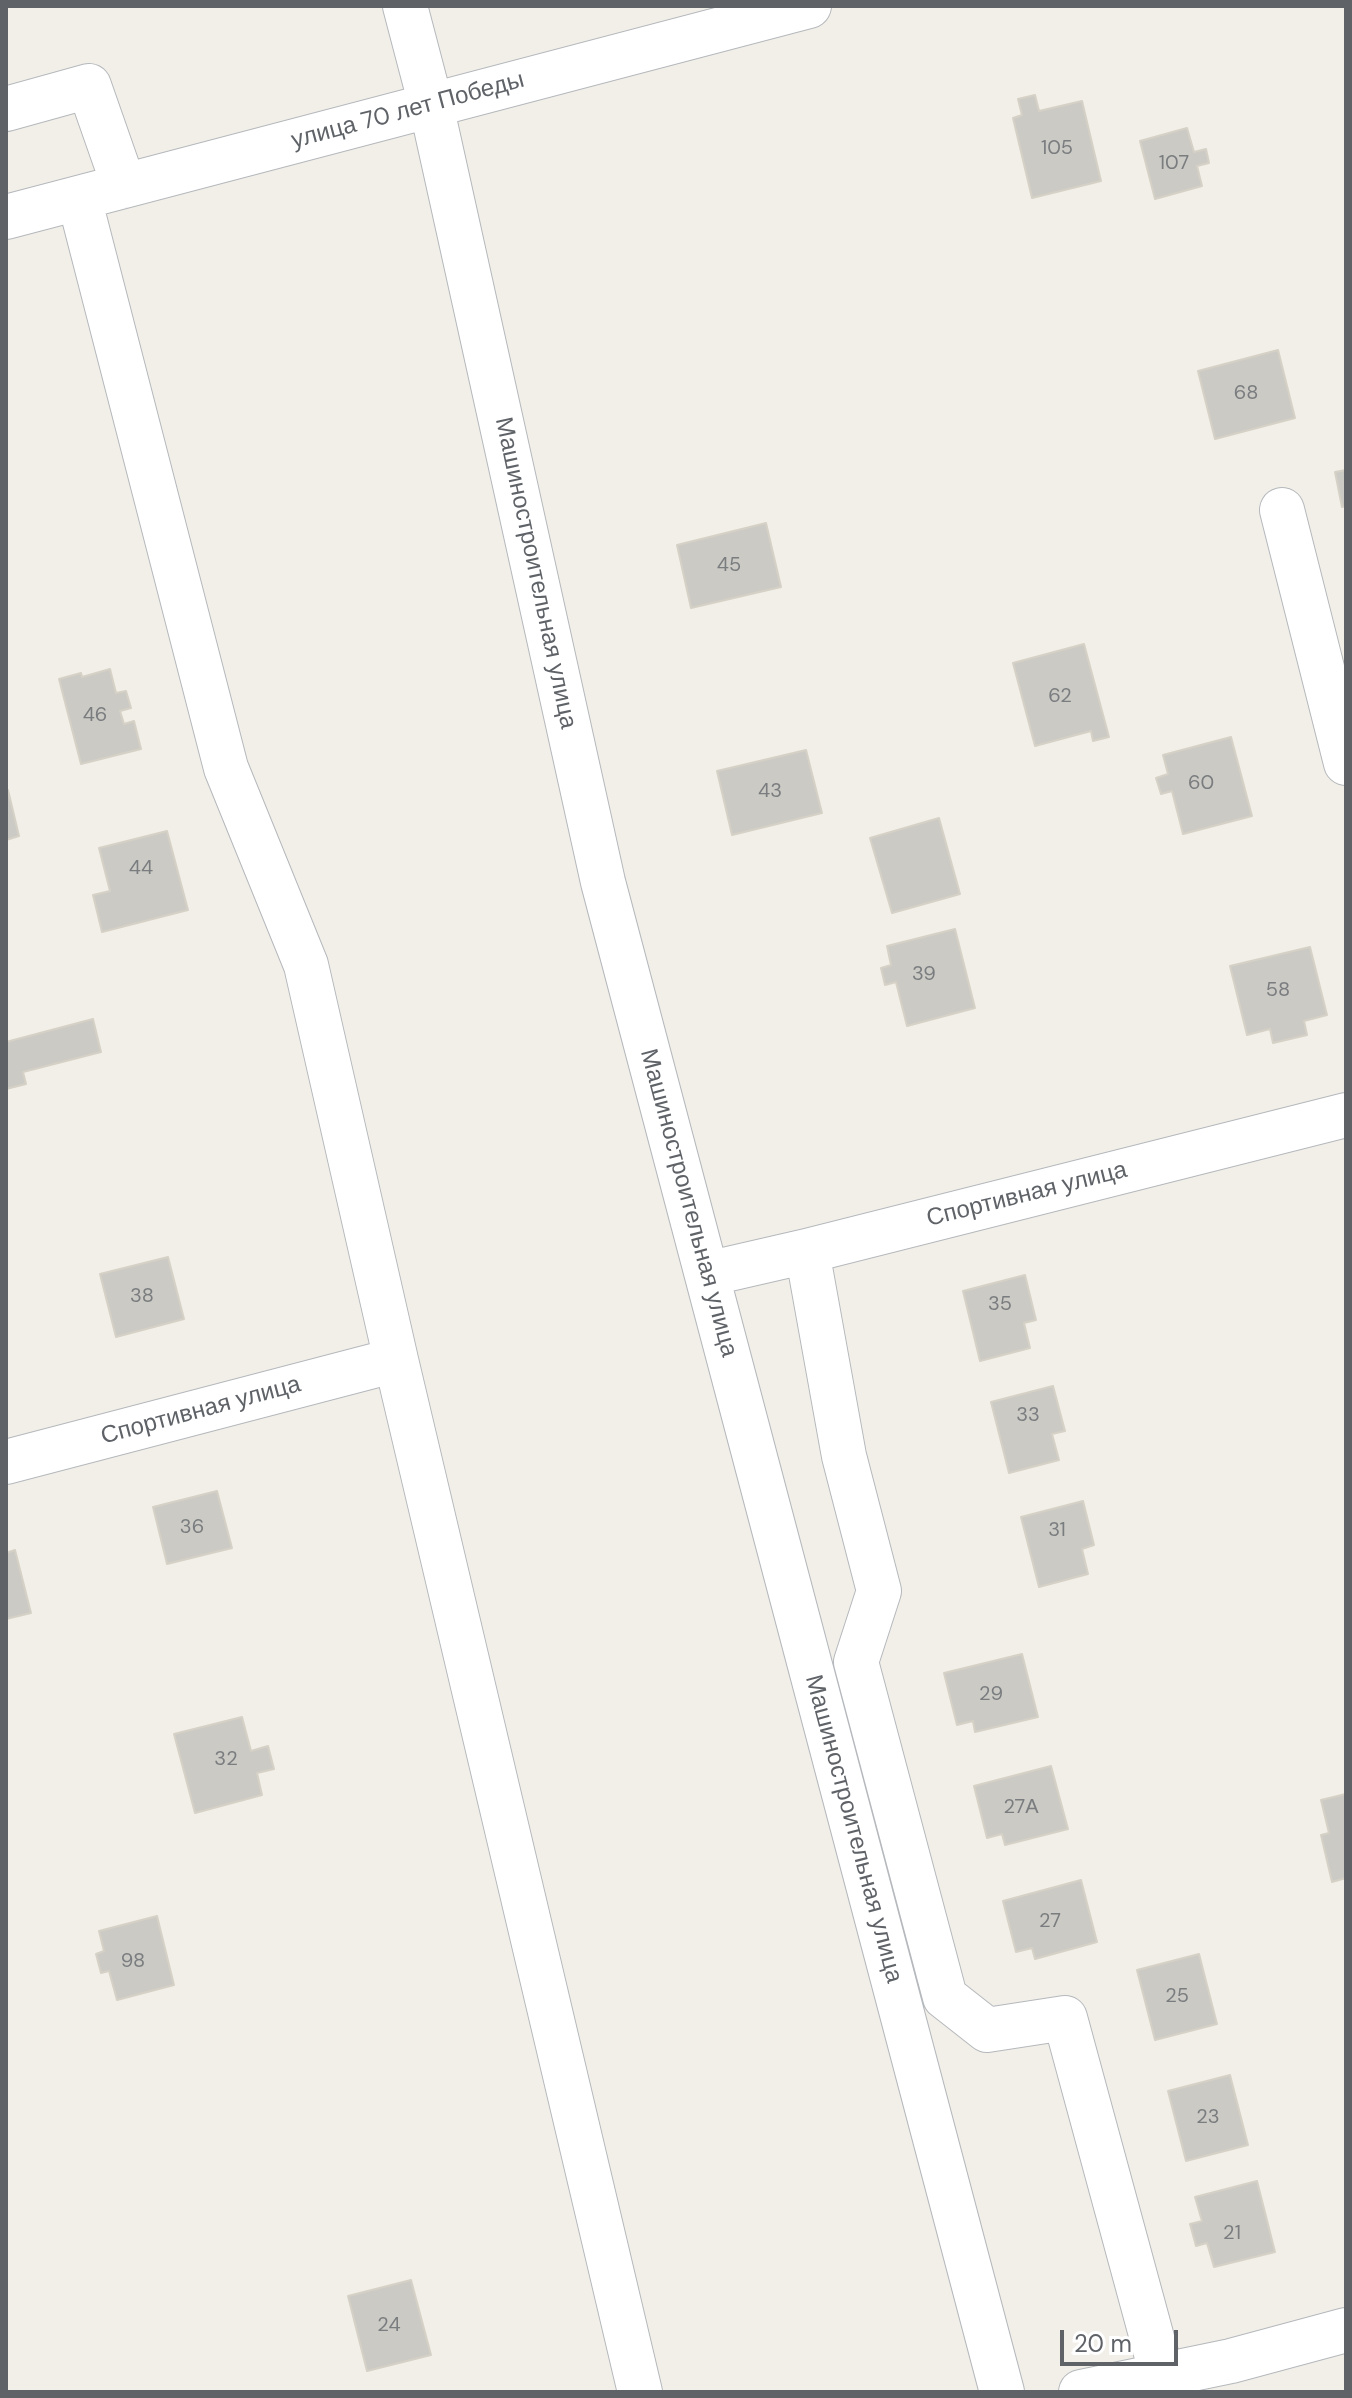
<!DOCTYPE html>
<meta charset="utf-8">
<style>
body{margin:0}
#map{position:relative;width:1352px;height:2398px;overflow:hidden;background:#f1efe8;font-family:"DM Sans",sans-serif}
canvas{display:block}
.frame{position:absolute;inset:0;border:8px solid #5f6368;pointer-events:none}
.scale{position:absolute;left:1060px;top:2330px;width:118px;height:36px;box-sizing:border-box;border:4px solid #5f6368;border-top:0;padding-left:10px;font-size:24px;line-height:28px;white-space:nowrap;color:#5f6368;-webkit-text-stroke:6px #fff;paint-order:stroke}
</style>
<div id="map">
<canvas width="1352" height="2398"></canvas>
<div class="frame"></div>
<div class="scale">20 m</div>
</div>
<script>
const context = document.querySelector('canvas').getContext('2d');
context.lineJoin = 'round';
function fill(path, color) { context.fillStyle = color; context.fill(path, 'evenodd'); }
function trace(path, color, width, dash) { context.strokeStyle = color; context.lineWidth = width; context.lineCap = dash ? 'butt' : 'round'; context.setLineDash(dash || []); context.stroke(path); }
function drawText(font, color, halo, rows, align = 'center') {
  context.font = font + ' "DM Sans",sans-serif'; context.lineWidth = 6; context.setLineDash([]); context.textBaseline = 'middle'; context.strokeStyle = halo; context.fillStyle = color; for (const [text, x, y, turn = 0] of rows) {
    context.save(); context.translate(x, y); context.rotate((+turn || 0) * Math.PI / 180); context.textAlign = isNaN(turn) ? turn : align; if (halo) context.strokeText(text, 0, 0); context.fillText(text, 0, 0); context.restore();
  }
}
const building = new Path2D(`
 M1035,95L1039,111L1082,101L1101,181L1032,198L1013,118L1022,115L1018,99Z
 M1187,128L1194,152L1206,149L1209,163L1197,166L1202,186L1155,199L1140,141Z
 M1278,350L1295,418L1215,439L1198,371Z
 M1346,470V506L1342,507L1335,472Z
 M766,523L781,587L691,608L677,545Z
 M1084,644L1109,737L1093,741L1091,731L1035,746L1013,663Z
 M110,669L116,693L126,691L131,708L120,711L124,724L134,721L141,749L81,764L59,679L81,673L82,677Z
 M1231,737L1252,816L1183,834L1172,791L1161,794L1156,778L1168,774L1163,755Z
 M806,750L822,813L732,835L717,771Z
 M8,790L19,836L6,840V791Z
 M939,818L960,894L892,913L870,838Z
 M167,831L188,910L102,932L93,895L110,891L99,848Z
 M955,929L975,1008L907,1026L896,982L885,985L881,968L891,965L887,946Z
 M1310,947L1327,1015L1304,1021L1307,1035L1273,1043L1270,1029L1247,1035L1230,966Z
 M93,1019L101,1052L23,1072L26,1084L6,1089V1042Z
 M168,1257L184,1319L116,1337L100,1274Z
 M1025,1275L1036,1320L1024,1323L1030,1348L980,1361L963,1291Z
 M1053,1386L1065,1431L1052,1434L1059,1460L1009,1473L991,1402Z
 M217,1491L232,1548L167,1564L153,1507Z
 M1083,1501L1094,1545L1082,1549L1088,1574L1039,1587L1021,1517Z
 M15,1550L31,1613L6,1619V1553Z
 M1022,1654L1038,1717L975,1732L973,1721L957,1725L944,1673Z
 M242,1717L251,1751L268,1746L274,1769L257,1773L262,1795L195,1813L174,1734Z
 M1051,1766L1068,1829L1005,1845L1002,1834L987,1838L974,1786Z
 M1346,1794V1878L1332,1882L1321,1835L1329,1833L1321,1800Z
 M1081,1880L1097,1942L1035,1959L1032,1948L1016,1952L1003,1901Z
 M157,1916L174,1985L117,2000L109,1971L101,1973L96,1954L104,1951L99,1931Z
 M1199,1954L1217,2024L1155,2040L1137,1970Z
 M1230,2075L1248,2145L1186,2161L1168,2091Z
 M1257,2181L1275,2252L1214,2267L1207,2243L1196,2246L1190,2224L1202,2221L1195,2197Z
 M411,2280L431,2355L367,2371L348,2296Z`);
fill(building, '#cccac5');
trace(building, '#d6d1c6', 2);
const minor = new Path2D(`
 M405,6L431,105L603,882L1002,2392
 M6,109L89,86L124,186
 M79,198L226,768L306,965L396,1360L640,2392
 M6,217L809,6
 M1282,510L1346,763
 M807,1251L844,1456L879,1591L856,1662L945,1997L987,2030L1065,2018L1162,2375
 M707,1274L807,1251L1346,1115
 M6,1462L396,1360
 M1081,2392L1231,2361L1346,2330`);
trace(minor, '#b5b8bc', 46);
trace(minor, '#fff', 44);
drawText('20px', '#7a7d7f', null, [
 ["105",1057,149],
 ["107",1174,164],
 ["68",1246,394],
 ["45",729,566],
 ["62",1060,697],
 ["46",95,716],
 ["60",1201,784],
 ["43",770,792],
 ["44",141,869],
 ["39",924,975],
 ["58",1278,991],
 ["38",142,1297],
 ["35",1000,1305],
 ["33",1028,1416],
 ["36",192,1528],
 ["31",1057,1531],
 ["29",991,1695],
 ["32",226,1760],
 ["27А",1021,1808],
 ["27",1050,1922],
 ["98",133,1962],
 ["25",1177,1997],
 ["23",1208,2118],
 ["21",1232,2234],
 ["24",389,2326]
]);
drawText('24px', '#5f6368', '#fff', [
 ["улица 70 лет Победы",408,111,-15],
 ["Машиностроительная улица",535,573,78],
 ["Спортивная улица",1027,1195,-14],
 ["Машиностроительная улица",688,1203,75],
 ["Спортивная улица",201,1411,-15],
 ["Машиностроительная улица",853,1829,75]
]);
</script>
